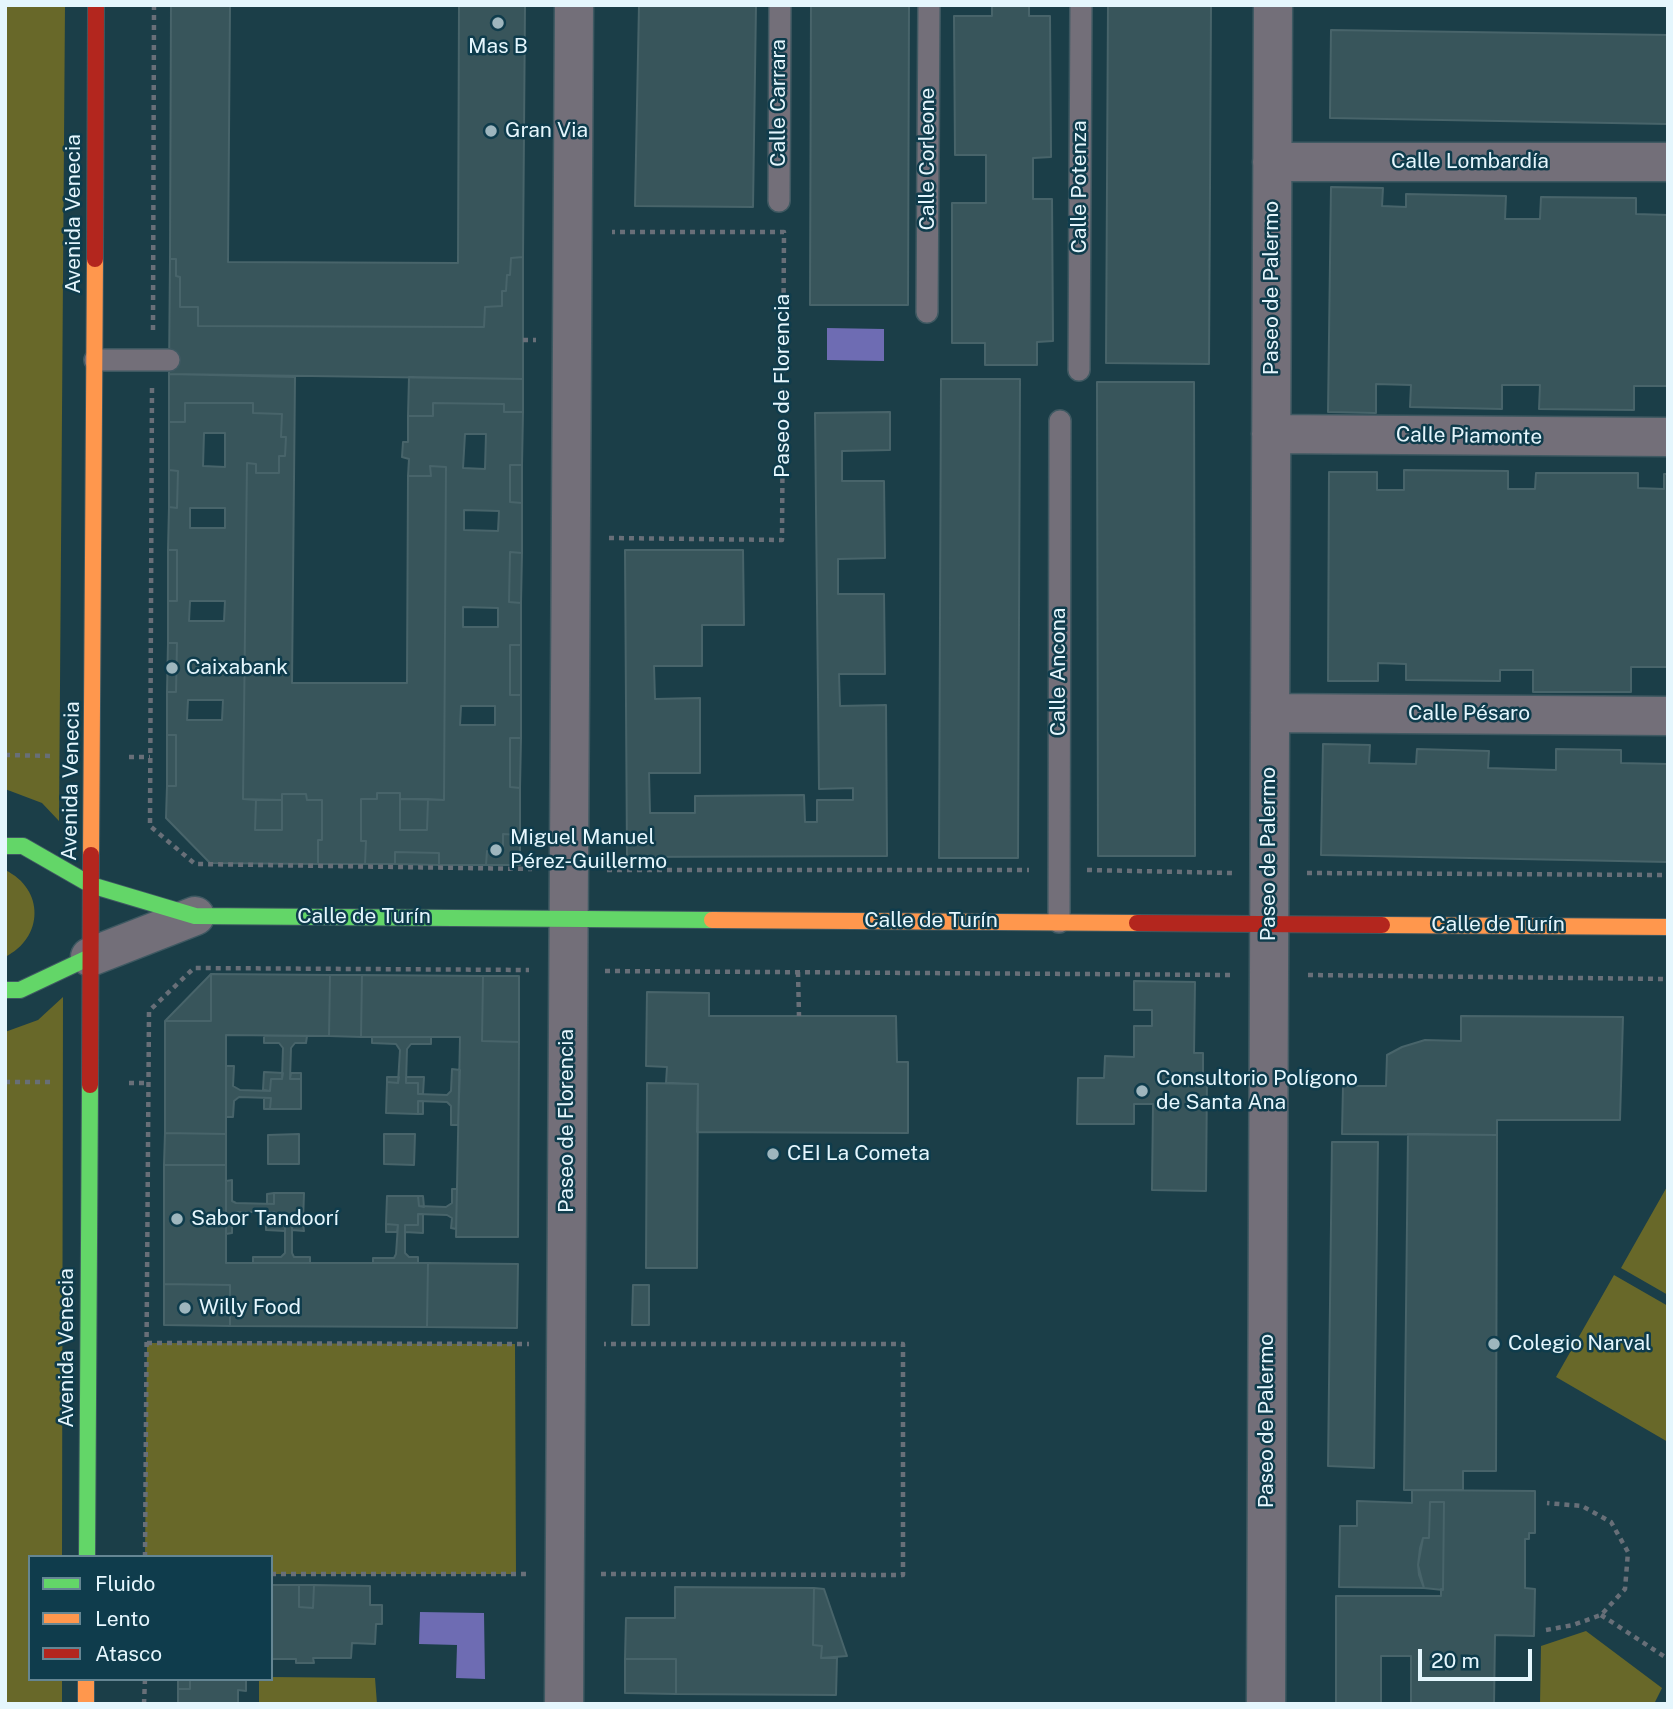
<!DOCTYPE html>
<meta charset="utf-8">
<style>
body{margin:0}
#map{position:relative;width:1673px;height:1709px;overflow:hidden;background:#1b3e48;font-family:"Public Sans",sans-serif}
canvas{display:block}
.frame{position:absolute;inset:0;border:7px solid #e5f6fd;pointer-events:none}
.legend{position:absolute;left:28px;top:1555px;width:245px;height:126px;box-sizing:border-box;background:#0f3c4c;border:2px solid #658693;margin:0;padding:9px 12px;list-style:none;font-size:21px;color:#e5f6fd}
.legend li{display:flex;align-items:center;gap:14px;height:35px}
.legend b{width:35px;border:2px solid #658693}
.scale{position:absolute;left:1418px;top:1649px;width:114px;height:32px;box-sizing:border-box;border:4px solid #e5f6fd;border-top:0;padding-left:9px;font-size:21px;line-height:24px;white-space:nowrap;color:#e5f6fd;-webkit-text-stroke:5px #0f3c4c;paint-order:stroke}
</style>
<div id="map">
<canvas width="1673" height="1709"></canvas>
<div class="frame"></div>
<ul class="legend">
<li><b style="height:9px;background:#63d668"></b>Fluido</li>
<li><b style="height:9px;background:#ff974d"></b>Lento</li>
<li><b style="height:9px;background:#b3261e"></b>Atasco</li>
</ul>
<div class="scale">20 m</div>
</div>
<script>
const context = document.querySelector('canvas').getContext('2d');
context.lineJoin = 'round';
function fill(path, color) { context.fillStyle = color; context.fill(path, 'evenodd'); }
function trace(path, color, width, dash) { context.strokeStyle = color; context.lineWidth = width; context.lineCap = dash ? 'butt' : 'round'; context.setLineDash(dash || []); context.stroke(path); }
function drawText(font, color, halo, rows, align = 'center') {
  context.font = font + ' "Public Sans",sans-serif'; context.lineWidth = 5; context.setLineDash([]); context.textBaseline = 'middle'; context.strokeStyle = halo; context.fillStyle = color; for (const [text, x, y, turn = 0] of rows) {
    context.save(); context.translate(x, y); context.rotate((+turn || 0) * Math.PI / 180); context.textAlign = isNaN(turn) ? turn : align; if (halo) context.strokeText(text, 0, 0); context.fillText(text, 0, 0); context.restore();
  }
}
fill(new Path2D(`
 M5,5H65L59,821L42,803L5,789Z
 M5,870C45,889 44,938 5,957Z
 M63,997L62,1557H30V1679H62V1704H5V1032L38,1020Z
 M1668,1185V1295L1621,1268Z
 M1614,1275L1668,1306V1442L1556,1377Z
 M147,1343L515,1344L516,1574H271V1557H145Z
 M1586,1631L1662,1688L1654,1704H1540L1541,1646Z
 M271,1677L375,1678L377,1704H259V1679H271Z`), '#686829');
fill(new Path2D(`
 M827,328L884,329V361L827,360Z
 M420,1612L484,1613L485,1679L456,1678L457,1645L419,1644Z`), '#6e6cb3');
const building = new Path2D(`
 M171,5H230L228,262L458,263L459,5H525L523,257L511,258L510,275H507L506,291H502V306L485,307L484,327L198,326V307H180V277L176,276V259H170Z
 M639,5H756L753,207L635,206Z
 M811,5H909L908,305H810Z
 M992,5H1029V16H1050L1051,157L1033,158V199H1052L1053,341L1037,342V365H985V343H952V203H986V155H955L954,16H992Z
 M1108,5H1211L1209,364L1106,363Z
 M1331,30L1668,35V124L1330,118Z
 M1331,187L1383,188L1382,206L1406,207V194L1506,196L1505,219H1540L1541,197L1636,198V214L1668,215V386H1634V410L1539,409L1540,385H1502V409L1410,407L1411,385L1376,384V413L1328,412Z
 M523,257V379L169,374L170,259H176V276L180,277V307H198V326L484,327L485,307L502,306V291H506L507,275H510L511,258Z
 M169,374L295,377L292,683H407L408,476H431L430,466L446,467L444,800L400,799V793H377V799H361V841H366L365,864H318V840H322V800H307L306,794H282V800L243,799L247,463L256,464V473H279V456H285L286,437H281L282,414L253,413V403H185V422H169Z
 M409,377L523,379V412H504V404L433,403V416H408Z
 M941,379H1020L1018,858H939Z
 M1097,382H1194L1195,856H1098Z
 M185,403H253V413L282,414L281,437H286L285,456H279V473H256V464L247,463L243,799L256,800L255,830H282V794H306L307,800H322V840H318V864L210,863L166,818L167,786H176V735H167V692H176L177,643H168V601H177V550H168L169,507L177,508L178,471L169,470V422H185ZM204,433H225V467L203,466ZM190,508H225V528H190ZM190,601H225L224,621H189ZM188,700H223L222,720H187Z
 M433,403L504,404V412H523L522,465H510V502L522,503V553L510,552L509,602L521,603V645H510V695H521V738H510V787L520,788V835L503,834V852L487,851L486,865H439V853L395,852V864H365L366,841H361V799H377V793H400V830H427L428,799L444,800L446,467L430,466L431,476H408L409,459L402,457L403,442H408V416H433ZM465,434H486L485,469L463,468ZM464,510L499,511L498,531L464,530ZM463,607L498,608V627H463ZM461,706H495V725H460Z
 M890,412V450L842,451V481H884L885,558L838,559V594H884L885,674H839L840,706L886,705L887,856L627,857L625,550H743L744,625H702V666H654L655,699L700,698V773H649L650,813H695V796L804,795L805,822H817V800H853V788L819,789L815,413Z
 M510,465H522V503L510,502Z
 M169,470L178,471L177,508L169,507Z
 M1404,470L1508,471V489H1535L1536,473H1638V488L1664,489V474H1668V667H1631V692H1533V670H1500V681L1406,680V664L1378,663V681H1328L1329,472H1377V490H1404Z
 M168,550H177V601H168Z
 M510,552L522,553L521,603L509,602Z
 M168,643H177L176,692H167Z
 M510,645H521V695H510Z
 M167,735H176V786H167Z
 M510,738H521L520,788L510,787Z
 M1323,744L1370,745L1369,763L1416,764L1417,749L1489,751L1488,768L1556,770V749L1621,750V763L1668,764V862L1321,855Z
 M400,799H428L427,830H400Z
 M256,800H282V830H255Z
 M503,834L520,835V865H486L487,851L503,852Z
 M395,852L439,853V865L395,864Z
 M211,974V1021H165Z
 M211,974L330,975L329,1036L226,1035V1134L165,1133V1021H211Z
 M330,975H362L361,1037L329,1036Z
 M362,975L483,976L482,1041L519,1042L518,1237H456L460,1037H361Z
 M483,976H519V1042L482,1041Z
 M1134,981L1195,982L1194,1053H1203V1075H1207L1206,1191L1152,1190L1153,1104H1134V1124H1077L1078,1078H1104L1105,1056L1134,1057V1026H1152V1010H1134Z
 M647,992L709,993V1016H896L897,1062H908V1133L697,1132L698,1084L666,1083L667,1067L646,1066Z
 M1461,1016L1623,1017L1620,1120H1497V1135L1342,1134L1343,1086H1386L1387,1055L1402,1047L1425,1040L1461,1041Z
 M264,1036H307L306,1043H295L291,1048L290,1079H301V1109H270L271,1098L239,1097L234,1101L233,1117H226V1066H234L233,1086L240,1090L270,1091L271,1079H282L283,1048L279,1043H264Z
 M372,1037H431V1044H411L407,1049L406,1083H418V1094L447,1095L451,1091L452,1069L460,1070L458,1125H451V1106L447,1102L418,1101V1114L386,1113L387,1082L398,1083L400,1050L396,1044L372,1043Z
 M264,1072L283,1073L282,1079H271L270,1091L263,1090Z
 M291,1073H301V1079H290Z
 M387,1077H399L398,1083L387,1082Z
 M406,1077H424L423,1094H418V1083H406Z
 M647,1083L698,1084L697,1268H646Z
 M264,1098H271L270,1109H264Z
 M418,1101H423V1114H418Z
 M165,1133L226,1134V1165H164Z
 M299,1134V1164H268V1135Z
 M384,1134H415L414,1165L384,1164Z
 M1408,1134L1497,1135L1496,1471H1463V1490H1404Z
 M1332,1142H1378L1374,1468L1328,1466Z
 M164,1165H226V1263H428L427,1327L230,1326V1285L164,1284Z
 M232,1180V1201L236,1203L274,1204V1193H304L303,1223H292V1253L294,1257H310V1263H253V1257H281L285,1253V1224L274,1223V1212H236L232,1214V1233L226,1234V1181Z
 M452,1189H457L456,1229L451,1228L452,1218L447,1215L418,1214V1225H405V1253L409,1257H418V1263H373V1258H394L396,1254L398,1225L386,1224L387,1196H418L419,1206L446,1207L452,1203Z
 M274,1193V1204H267V1194Z
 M418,1196H423L424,1207L419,1206Z
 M266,1212H274V1223L285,1224V1231L266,1230Z
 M418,1214H423V1233L405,1232V1225H418Z
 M292,1223H303L304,1231L292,1230Z
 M386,1224L398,1225L397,1232H386Z
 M428,1263L518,1264L517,1328L427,1327Z
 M164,1284L230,1285V1326L164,1325Z
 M633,1285H649V1325H632Z
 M1412,1490L1535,1491V1533H1529V1539H1525V1588L1535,1589L1534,1636L1495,1635L1494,1704H1411V1656H1381V1704H1336V1596H1441V1589L1443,1590L1444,1502H1430L1429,1538H1423L1418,1565L1424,1588L1339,1587L1340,1526H1357V1501L1412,1503Z
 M1430,1502H1444L1443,1590L1424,1588L1419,1575L1418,1565L1420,1548L1423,1538H1429Z
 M271,1585H299V1607L313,1608L314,1585L370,1586V1605H382V1624H376L375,1644L352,1643L351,1658H313L314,1663H296V1659H271Z
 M299,1585H314L313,1608L299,1607Z
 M675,1587L814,1588L813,1645L822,1646L821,1658H837L836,1695L676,1694V1659H625L626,1618H675Z
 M814,1588L824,1589L847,1656L821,1658L822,1646L813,1645Z
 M625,1659H676V1694L625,1693Z
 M178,1679H190V1689H178Z
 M190,1679H246V1691L238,1690V1704H178V1689H190Z`);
fill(building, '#38555b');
trace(building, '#48646a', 2);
const lane = new Path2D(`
 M779,201L780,5
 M927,312L929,5
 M95,360H169
 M1079,370L1081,5
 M1059,922L1060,421`);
const street = new Path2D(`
 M1272,162H1668
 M1271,434L1668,437
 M1270,713L1668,716
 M90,957L195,916
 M564,1704L574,5
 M1266,1704L1273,5`);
const fast = new Path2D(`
 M5,846H23L91,885L195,916L712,920
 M5,990H20L90,957
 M87,1557L90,1085`);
const slow = new Path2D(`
 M91,855L95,259
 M712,920L1137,923
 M1382,925L1668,927
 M86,1679V1704`);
const jam = new Path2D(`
 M95,259L96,5
 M1137,923L1382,925
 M90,1085L91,855`);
trace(lane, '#3f5962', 24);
trace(street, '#3f5962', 41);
trace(fast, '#3f5962', 18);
trace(slow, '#3f5962', 18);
trace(jam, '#3f5962', 18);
trace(new Path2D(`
 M153,330L154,5
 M523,340H536
 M152,388L150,826L195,864L532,869
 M609,538L782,540L784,232H612
 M5,755L53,756
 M129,757H150
 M607,870H1029
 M1087,870L1232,873
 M1307,873L1668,875
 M605,971L1233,975
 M798,972L799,1016
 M1308,975L1668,979
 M5,1082H53
 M129,1083H148
 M147,1343L529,1344
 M145,1557L149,1011L194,968L529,970
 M271,1574H526
 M601,1574L903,1575V1344H604
 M1601,1615L1668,1659
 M1546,1630L1573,1625L1601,1615L1625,1589L1628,1552L1611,1522L1582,1506L1547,1503
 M144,1704L145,1679`), '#686f78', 4.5, [5, 5]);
trace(lane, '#736f79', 21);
trace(street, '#736f79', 38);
trace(fast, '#63d668', 16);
trace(slow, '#ff974d', 16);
trace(jam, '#b3261e', 16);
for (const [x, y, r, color] of [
 [498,23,7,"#9eb6be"],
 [491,131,7,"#9eb6be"],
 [172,668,7,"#9eb6be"],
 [496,850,7,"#9eb6be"],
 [1142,1091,7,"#9eb6be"],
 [773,1154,7,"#9eb6be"],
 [177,1219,7,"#9eb6be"],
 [185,1308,7,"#9eb6be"],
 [1494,1344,7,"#9eb6be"]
]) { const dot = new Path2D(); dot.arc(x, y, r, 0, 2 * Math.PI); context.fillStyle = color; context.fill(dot); trace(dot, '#0f3c4c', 2.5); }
drawText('21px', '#e5f6fd', '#0f3c4c', [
 ["Mas B",498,47,"center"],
 ["Gran Via",505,131],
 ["Caixabank",186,668],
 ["Miguel Manuel",510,838],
 ["Pérez-Guillermo",510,862],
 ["Consultorio Polígono",1156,1079],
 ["de Santa Ana",1156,1103],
 ["CEI La Cometa",787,1154],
 ["Sabor Tandoorí",191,1219],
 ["Willy Food",199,1308],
 ["Colegio Narval",1508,1344]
], 'left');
drawText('21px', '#e5f6fd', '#0f3c4c', [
 ["Calle Carrara",779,103,-90],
 ["Calle Corleone",928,159,-90],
 ["Calle Lombardía",1470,162],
 ["Calle Potenza",1080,187,-90],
 ["Avenida Venecia",74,214,-90],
 ["Paseo de Palermo",1272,288,-90],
 ["Paseo de Florencia",783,386,-90],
 ["Calle Piamonte",1469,436,1],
 ["Calle Ancona",1059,672,-90],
 ["Calle Pésaro",1469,714],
 ["Avenida Venecia",71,781,-89],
 ["Paseo de Palermo",1269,854,-90],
 ["Calle de Turín",364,917],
 ["Calle de Turín",931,921],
 ["Calle de Turín",1498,925],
 ["Paseo de Florencia",567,1121,-90],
 ["Avenida Venecia",67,1348,-90],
 ["Paseo de Palermo",1267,1421,-90]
]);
</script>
